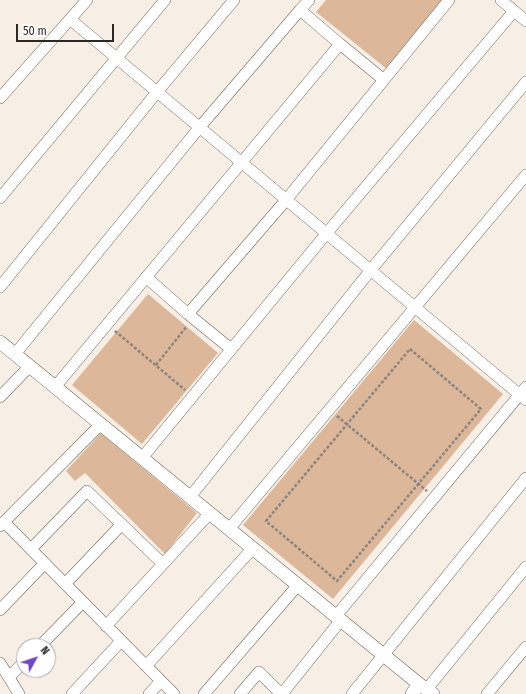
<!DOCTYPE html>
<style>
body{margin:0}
#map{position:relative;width:526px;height:694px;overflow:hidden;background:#f7eee6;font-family:"Fira Sans Condensed",sans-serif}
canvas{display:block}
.north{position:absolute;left:16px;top:638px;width:40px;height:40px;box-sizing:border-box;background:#fff;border:1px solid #aba9a8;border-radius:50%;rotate:50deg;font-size:11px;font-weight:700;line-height:16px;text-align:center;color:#2c2825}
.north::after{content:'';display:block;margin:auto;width:14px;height:18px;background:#6d49c1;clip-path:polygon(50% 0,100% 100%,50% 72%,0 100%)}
.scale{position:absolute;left:16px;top:24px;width:98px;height:18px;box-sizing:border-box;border:2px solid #2c2825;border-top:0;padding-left:5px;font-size:12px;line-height:14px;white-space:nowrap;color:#2c2825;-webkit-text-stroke:3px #fff;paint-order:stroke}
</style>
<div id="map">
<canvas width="526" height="694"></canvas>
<div class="north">N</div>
<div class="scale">50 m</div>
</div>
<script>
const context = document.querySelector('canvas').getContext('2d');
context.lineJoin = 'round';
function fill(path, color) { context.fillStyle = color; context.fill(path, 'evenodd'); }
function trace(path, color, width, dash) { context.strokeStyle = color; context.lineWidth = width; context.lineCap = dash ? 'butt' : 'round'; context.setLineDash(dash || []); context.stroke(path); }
fill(new Path2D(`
 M326,0H443L387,69L316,12Z
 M148,294L218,353L142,444L72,385Z
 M414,320L503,394L333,599L243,525Z
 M101,433L197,513L165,554L85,473L75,481L66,471Z`), '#dcb79a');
const minor = new Path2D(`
 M309,0L300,10L340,44
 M501,0L526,21
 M71,20L526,400
 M0,98L87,0
 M0,198L165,0
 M146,277L188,314
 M0,287L157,92L234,0
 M231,349L188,314L286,200L449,0
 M15,354L199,128L300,10
 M55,387L340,44L384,80
 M0,397L30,366
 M142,458L326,234L514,11
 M190,497L370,271L526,82
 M4,522L174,694
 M0,526L101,424
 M229,529L526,175
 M31,549L87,491L163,564
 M65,584L122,524
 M0,610L45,563
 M336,616L526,387
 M106,626L210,513
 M40,646L83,602
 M0,663L19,694
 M146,666L253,548
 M9,677L24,662
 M427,689L526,567
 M72,694L121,641
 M149,694L161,681
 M204,694L298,585
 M240,694L259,672L281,694
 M282,694L341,620
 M352,694L526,478
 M487,694L526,647`);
const tertiary = new Path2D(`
 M0,342L419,684L412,694
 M419,684L433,694`);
trace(minor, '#6e665f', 12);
trace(tertiary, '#6e665f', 14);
trace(new Path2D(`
 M115,331L185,390
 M410,349L481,409L337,581L266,521Z
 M156,365L187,326
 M337,416L427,491`), '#8b847f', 2.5, [3, 2]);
trace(minor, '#fff', 11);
trace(tertiary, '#fff', 13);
</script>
